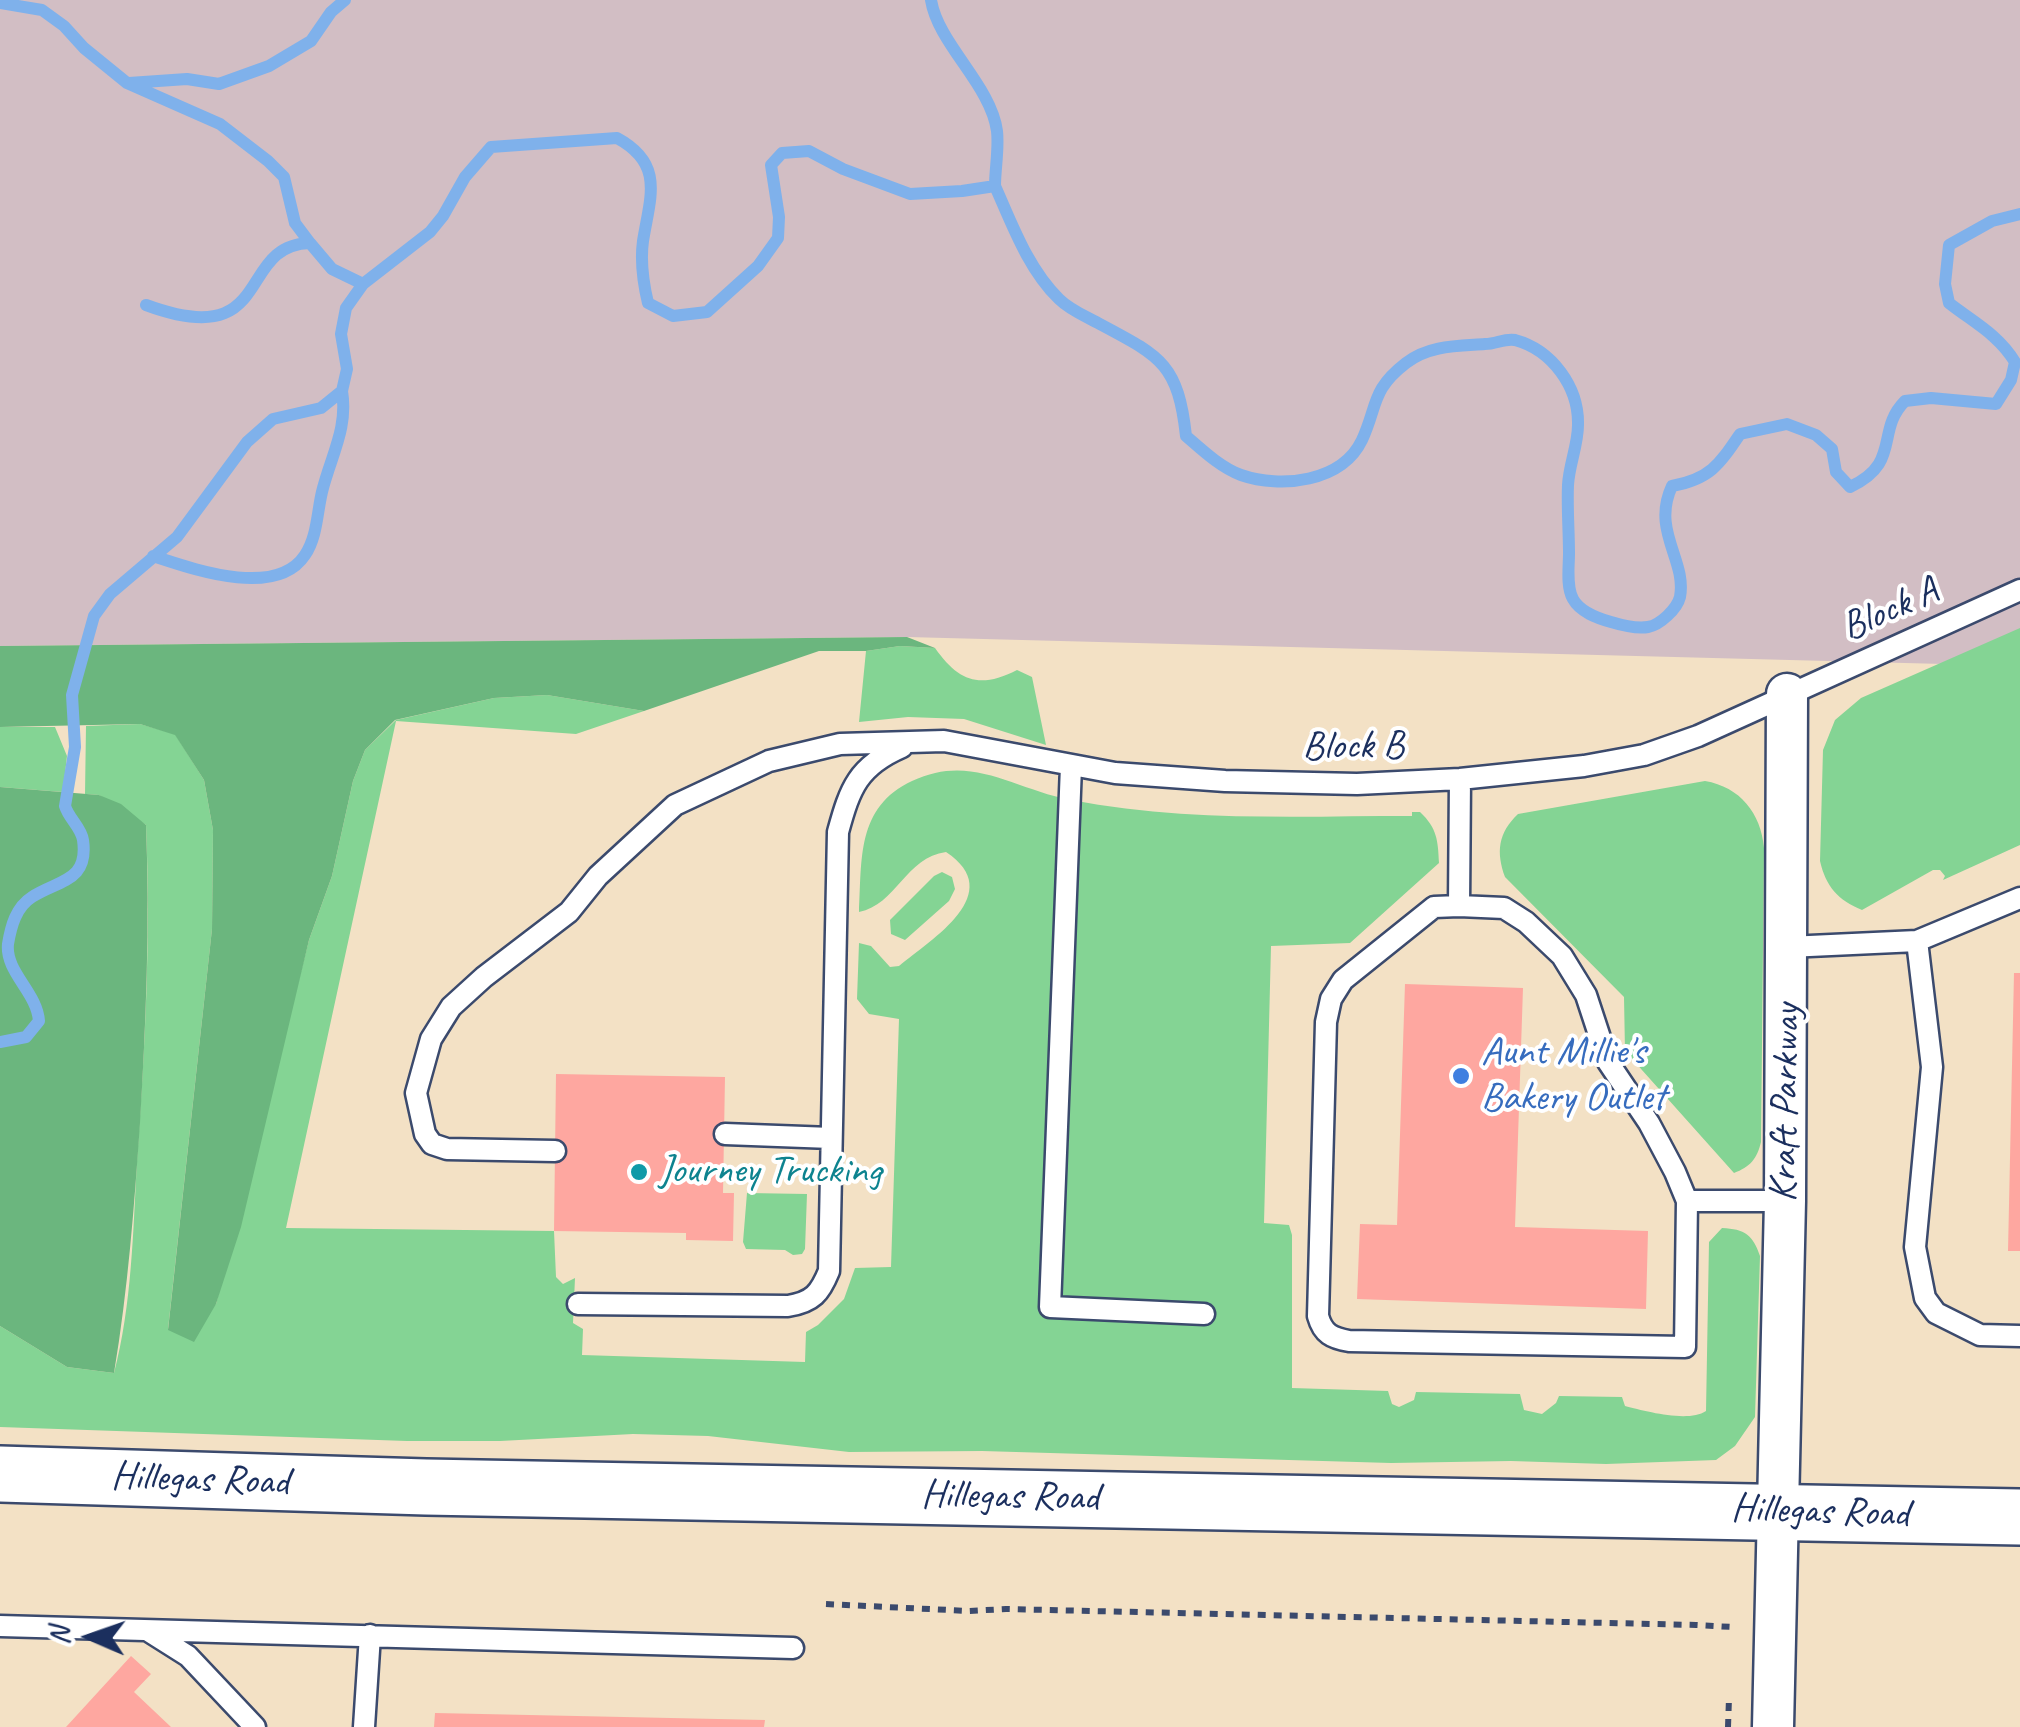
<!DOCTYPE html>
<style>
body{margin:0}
#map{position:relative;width:2020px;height:1727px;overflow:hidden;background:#f3e1c5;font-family:Caveat,sans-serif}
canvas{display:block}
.north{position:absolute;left:40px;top:1587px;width:100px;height:100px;-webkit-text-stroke:8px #fff;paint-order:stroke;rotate:272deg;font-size:28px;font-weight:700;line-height:40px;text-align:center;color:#1b2f5e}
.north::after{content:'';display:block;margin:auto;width:35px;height:45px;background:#1b2f5e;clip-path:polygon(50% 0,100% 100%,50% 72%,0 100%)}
</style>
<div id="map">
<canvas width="2020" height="1727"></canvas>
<div class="north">N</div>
</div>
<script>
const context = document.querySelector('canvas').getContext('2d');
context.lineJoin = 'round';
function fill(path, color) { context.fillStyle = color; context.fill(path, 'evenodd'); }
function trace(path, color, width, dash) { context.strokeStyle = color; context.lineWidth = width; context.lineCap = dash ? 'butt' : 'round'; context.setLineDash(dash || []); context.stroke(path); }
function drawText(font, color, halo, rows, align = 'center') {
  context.font = font + ' Caveat,sans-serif'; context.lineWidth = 8; context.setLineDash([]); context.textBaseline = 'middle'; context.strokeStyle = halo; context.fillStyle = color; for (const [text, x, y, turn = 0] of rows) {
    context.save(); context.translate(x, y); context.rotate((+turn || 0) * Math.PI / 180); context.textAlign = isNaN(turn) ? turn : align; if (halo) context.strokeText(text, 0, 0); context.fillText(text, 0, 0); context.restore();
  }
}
fill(new Path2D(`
 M0,0H2020V666L907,637L0,646Z`), '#d2bec4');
fill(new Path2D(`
 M2020,628V845L1943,880L1945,876L1940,870H1933L1862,910C1838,900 1826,887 1820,861L1823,750L1835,720L1861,698Z
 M900,646L935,648C959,682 980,689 1017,670L1032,677L1046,745L964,719L908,717L859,722L866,651Z
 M547,695L644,711L576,734L396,721L286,1228L554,1231L556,1277L563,1284L575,1278L573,1323L583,1329L582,1355L805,1362L806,1332L818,1325L844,1299L855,1268L891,1267L899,1019L869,1014L857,999L859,943L871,946L890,967L899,966C932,939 1008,893 946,852C906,857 896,905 859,912C862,860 856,807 912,781C971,753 1011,788 1071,800C1183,822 1298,816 1412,816V812H1420C1437,828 1438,840 1439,863L1350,943L1271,946L1264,1223L1289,1225L1292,1235V1388L1388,1391L1392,1404L1399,1407L1414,1400L1416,1392L1520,1394L1524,1410L1542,1414L1556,1403L1559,1396L1622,1397L1625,1406C1645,1411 1688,1423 1706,1411L1709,1242L1722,1228C1745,1229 1753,1235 1760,1256L1755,1417L1735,1446L1716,1460L1606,1464L1511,1461L1391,1463L982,1451L849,1452L708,1436L633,1434L500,1441H407L0,1427V1326L67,1367L114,1373C132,1305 133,1231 137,1161C145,1049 151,937 146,825L99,795L85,794L86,726L140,724L175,734L204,780L213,830L212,929L168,1329L216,1304L309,940L332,876L353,781L365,750L396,720L494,698Z
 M0,727H55L67,756L63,792L0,787Z
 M1705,781C1740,787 1761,813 1764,848L1761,1142C1757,1159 1750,1167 1734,1173L1625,1051L1624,997L1505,877C1496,852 1498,833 1518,814Z
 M942,872L952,877L955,889L949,901L905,940L891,934L890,920L934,876Z
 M747,1193L807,1194L805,1249L802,1254L793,1255L785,1250L746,1249L743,1242Z`), '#84d494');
fill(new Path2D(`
 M907,637L935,648L900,646L866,651H819L644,711L547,695L494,698L395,720L365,750L353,781L332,876L309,940L241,1227L216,1304L194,1342L168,1330L212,929L213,830L204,780L175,735L140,724L0,727V646Z
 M0,787L99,795L121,804L146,825C150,924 146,1023 140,1123C134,1209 128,1288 114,1373L67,1367L0,1326Z`), '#6bb67e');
trace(new Path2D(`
 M931,0C938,44 991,85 997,131C999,149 995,169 995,186
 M0,3L42,10L64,26L84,48L127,83L220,124L268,161L284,177L295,223L310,243L332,269L363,284
 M129,83L187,79L219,84L269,66L311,41L331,12L345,0
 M146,305C276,353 235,245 310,243
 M153,556C193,569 276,599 305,555C318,536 317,509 323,488C332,454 348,427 342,391
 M0,1042L26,1037L39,1021C37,992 5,972 8,944C11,926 16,907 32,897C58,880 89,882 83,840C81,827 69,819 65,806L75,747L72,695L94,616L110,594L177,537L247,442L273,419L321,408L342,391L347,369L341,334L346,308L363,284L430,232L443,216L465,177L491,147L617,138C665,164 650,197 643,241C640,263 643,282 648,303L673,316L707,312L758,266L778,238L779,217L771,165L782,153L809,151L843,169L910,194L962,191L995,186C1012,224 1028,269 1059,299C1070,310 1085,316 1098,323C1160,356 1178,363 1186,436C1201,449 1221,468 1241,475C1281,489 1342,482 1362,440C1378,405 1371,390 1406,363C1429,345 1458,346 1485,344C1496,344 1505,338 1515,340C1552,350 1579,387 1578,425C1578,445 1569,465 1568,485C1567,508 1569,531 1569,554C1569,566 1566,587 1573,599C1580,612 1597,618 1611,622C1621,625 1637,629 1648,627C1660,625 1677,609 1680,597C1687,560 1651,531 1672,486C1710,479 1719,465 1740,434L1787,424L1816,435L1832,449L1836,472L1850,487C1902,463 1875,431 1905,401L1931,398L1996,404L2011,380L2015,362C1998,334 1973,322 1949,303L1945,284L1949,245L1992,221L2020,214`), '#7fb1eb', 12);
fill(new Path2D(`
 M2014,973H2020V1251H2008Z
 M1405,984L1523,988L1515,1227L1648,1231L1646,1309L1357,1299L1360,1224L1397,1225Z
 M556,1074L725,1077L723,1193H734L733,1241L686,1240V1233L554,1231Z
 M131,1656L151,1674L134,1692L171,1727H66Z
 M435,1713L765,1720L764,1727H434Z`), '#fea7a0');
const lane = new Path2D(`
 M1071,766L1050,1307L1204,1314
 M1460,779L1459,906L1434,907L1343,980L1331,999L1326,1022L1318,1316C1323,1334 1332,1338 1349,1341L1685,1347L1687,1201H1785
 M1459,906L1504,908L1526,922L1562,956L1586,995L1608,1062L1649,1123L1675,1172L1687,1201
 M1917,941L1932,1067L1915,1247L1925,1298L1936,1313L1980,1335L2020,1336
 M1788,947L1917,941L2020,898
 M725,1134L831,1138
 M555,1151L447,1149L432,1144L425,1134L416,1093L431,1039L451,1007L484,977L569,912L598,876L675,805L769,761L840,744L944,741L1115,773L1225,781L1357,784L1460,779L1584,766L1644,755L1698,736L2020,590
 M578,1304L788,1306C813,1302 820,1293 829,1271L838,832C850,788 858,766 902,747
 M0,1626L793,1648
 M150,1632L188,1656L255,1727
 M364,1727L370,1635`);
const street = new Path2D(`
 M1773,1727L1785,1201L1787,694`);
const primary = new Path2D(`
 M0,1474L426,1487L2020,1517`);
trace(lane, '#3b4a6d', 25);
trace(street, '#3b4a6d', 45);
trace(primary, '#3b4a6d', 60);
trace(new Path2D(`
 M826,1604L969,1611L1006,1609L1696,1625L1732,1627V1631
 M1728,1727L1729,1698`), '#3b4a6d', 6, [8, 8]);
trace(lane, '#fff', 20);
trace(street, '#fff', 40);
trace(primary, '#fff', 55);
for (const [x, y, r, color] of [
 [1461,1076,10,"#3f7fe0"],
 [639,1172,10,"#0f9aa8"]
]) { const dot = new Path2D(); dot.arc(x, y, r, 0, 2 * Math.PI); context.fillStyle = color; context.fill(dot); trace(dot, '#fff', 4); }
drawText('40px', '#1b2f5e', '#fff', [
 ["Block A",1890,610,-24],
 ["Block B",1353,747,-1],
 ["Kraft Parkway",1786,1103,-89],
 ["Hillegas Road",200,1480,2],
 ["Hillegas Road",1010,1497,1],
 ["Hillegas Road",1820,1512,2]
]);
drawText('40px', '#366cbe', '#fff', [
 ["Aunt Millie's",1481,1053],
 ["Bakery Outlet",1481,1099]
], 'left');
drawText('40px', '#0d838f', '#fff', [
 ["Journey Trucking",659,1172]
], 'left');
</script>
